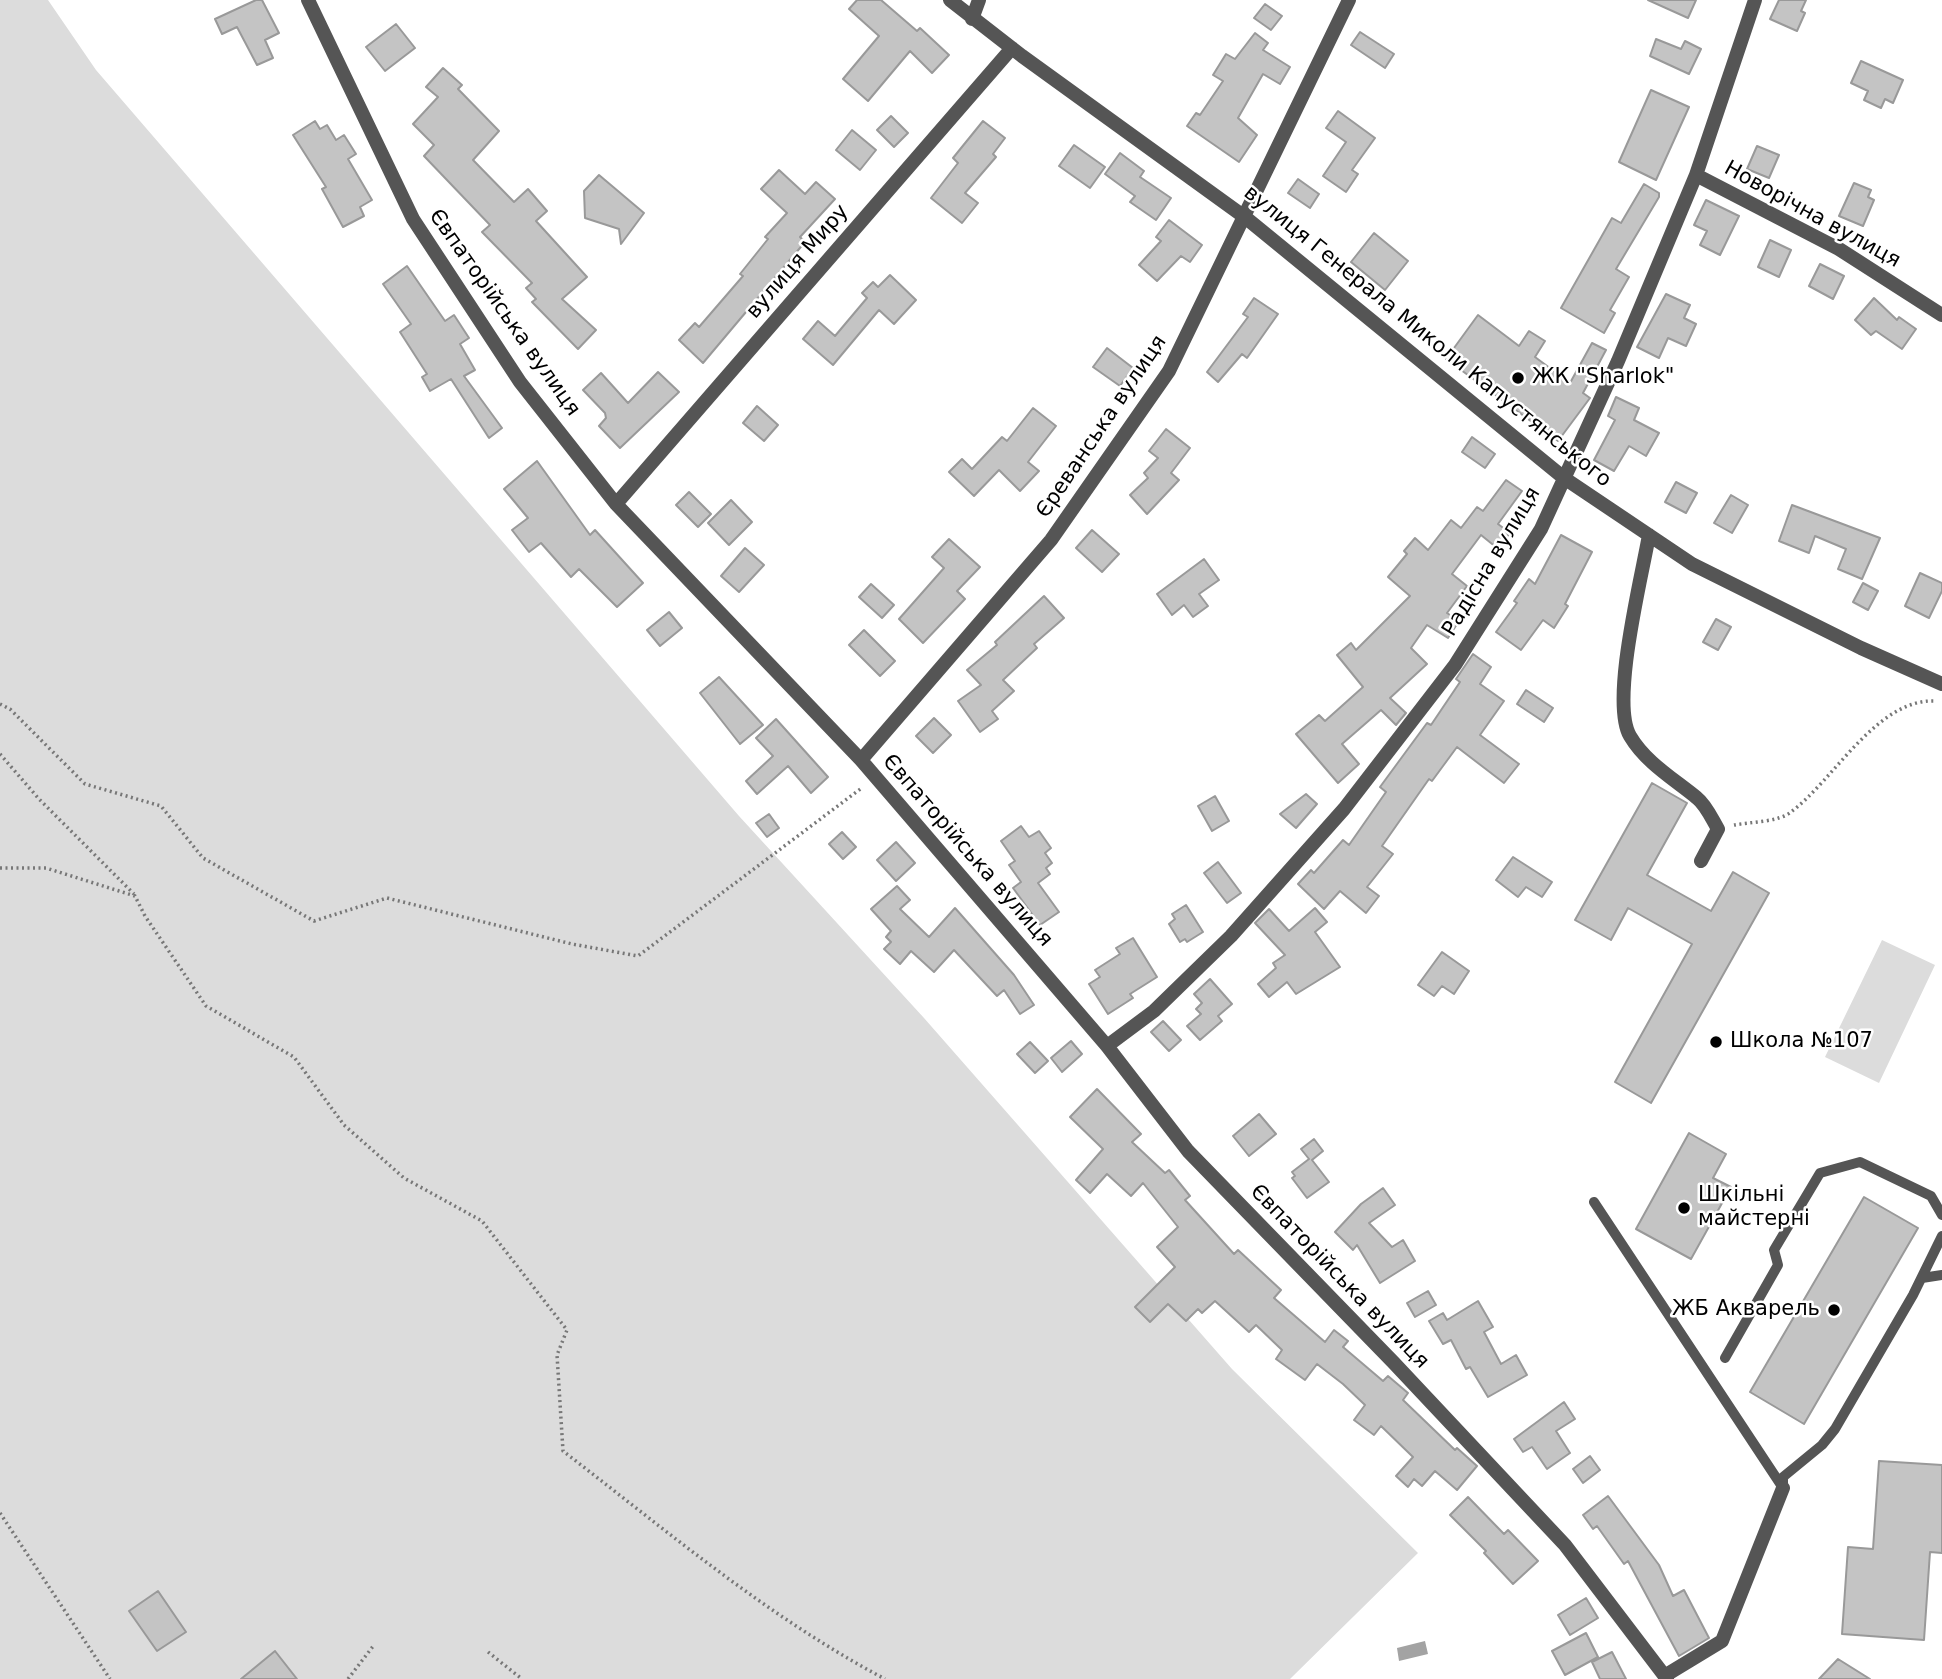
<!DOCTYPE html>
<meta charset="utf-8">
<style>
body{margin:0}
canvas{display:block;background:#fff}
</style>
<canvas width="1942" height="1679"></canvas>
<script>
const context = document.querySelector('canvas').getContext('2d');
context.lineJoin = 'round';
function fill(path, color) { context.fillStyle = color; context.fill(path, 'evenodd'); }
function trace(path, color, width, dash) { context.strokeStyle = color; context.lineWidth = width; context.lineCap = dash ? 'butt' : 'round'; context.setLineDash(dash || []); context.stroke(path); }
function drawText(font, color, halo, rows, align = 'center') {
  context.font = font + ' "DejaVu Sans",sans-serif'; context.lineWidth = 5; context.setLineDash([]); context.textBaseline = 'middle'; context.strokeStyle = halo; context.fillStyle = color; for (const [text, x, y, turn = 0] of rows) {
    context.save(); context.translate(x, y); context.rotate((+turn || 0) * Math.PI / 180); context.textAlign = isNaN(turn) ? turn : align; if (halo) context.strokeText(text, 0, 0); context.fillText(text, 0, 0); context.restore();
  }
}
fill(new Path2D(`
 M0,0H48L96,70L739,816L924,1018L1232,1369L1418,1553L1290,1679H0Z
 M1882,940L1935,965L1879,1083L1825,1057Z`), '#dcdcdc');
fill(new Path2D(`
 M1425,1641L1428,1654L1399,1661L1397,1648Z`), '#a3a3a3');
const building = new Path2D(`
 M256,0H262L279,33L265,40L273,58L257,65L237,27L222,34L215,19Z
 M857,0H881L917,31L920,28L949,55L932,73L910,51L868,101L843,79L879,36L849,9Z
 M1648,0H1696L1688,18Z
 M1779,0H1806L1801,11L1805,13L1797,31L1770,19Z
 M1265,4L1282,16L1271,30L1254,18Z
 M396,24L415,48L385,71L366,47Z
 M1360,32L1394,54L1385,68L1351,45Z
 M1255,33L1268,43L1263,50L1290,67L1280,84L1263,74L1238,118L1257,135L1239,162L1187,126L1196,113L1200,115L1223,81L1213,75L1226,54L1235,59Z
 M1656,39L1681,49L1685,41L1701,49L1689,74L1650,56Z
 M1861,61L1903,80L1893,103L1885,99L1881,108L1864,100L1868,91L1851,83Z
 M443,68L462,85L458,89L499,131L473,160L514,202L528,189L547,211L536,221L587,277L562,299L596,330L578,349L532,302L536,299L526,288L532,283L482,232L490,225L424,156L434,145L413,124L438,97L426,87Z
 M1651,90L1689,107L1656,180L1619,162Z
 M1338,111L1375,138L1352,170L1358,174L1346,192L1323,176L1346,142L1326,128Z
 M891,116L908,133L894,147L877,130Z
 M315,121L320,129L327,125L336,140L344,135L356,154L348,159L372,200L360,207L364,216L343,227L322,189L326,187L293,135Z
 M983,121L1005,138L993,154L996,157L965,193L978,203L962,223L931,198L958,163L953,158Z
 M852,130L876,150L860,170L836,150Z
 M1074,145L1105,167L1090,188L1059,166Z
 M1757,146L1779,155L1769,178L1747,169Z
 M1120,153L1144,171L1140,177L1171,198L1156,220L1130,202L1135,196L1105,174Z
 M779,170L805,194L816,182L835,199L800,237L805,242L703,363L679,340L695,323L699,327L743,276L740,274L768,239L765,237L787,213L761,189Z
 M599,175L644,213L621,244L619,229L585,218L584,191Z
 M1298,179L1319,194L1310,208L1288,193Z
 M1854,183L1871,190L1868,197L1874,200L1863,226L1839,216Z
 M1644,184L1659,193V197L1616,269L1629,277L1610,310L1615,313L1604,333L1561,308L1612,218L1621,223Z
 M1706,200L1739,216L1720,255L1700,245L1707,231L1694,225Z
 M1169,220L1202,245L1190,262L1181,256L1157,281L1139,265L1161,241L1156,237Z
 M1374,233L1408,261L1385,290L1351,262Z
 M1770,240L1791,250L1779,277L1758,267Z
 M1820,264L1844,276L1833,299L1809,286Z
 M407,266L445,321L454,315L469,338L460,344L475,370L464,376L502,428L489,438L451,379L430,391L422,377L427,374L400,332L411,324L383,284Z
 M890,275L916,300L894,324L879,310L833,365L803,339L818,321L835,336L867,298L862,293L873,282L878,287Z
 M1666,294L1690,305L1684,318L1696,324L1686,346L1668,338L1659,358L1637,347Z
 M1254,298L1278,314L1247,358L1242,354L1218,382L1207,372L1248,317L1243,314Z
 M1874,298L1897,320L1899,317L1916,329L1902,349L1876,331L1871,335L1855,320Z
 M1478,315L1519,346L1529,331L1545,341L1535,357L1570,383L1592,343L1606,350L1583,393L1590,398L1558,441L1446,359Z
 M1107,348L1133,368L1120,386L1093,367Z
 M658,372L679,392L620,448L599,426L606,418L605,413L583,390L601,373L628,403Z
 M1616,397L1639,408L1634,420L1659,433L1646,456L1629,446L1614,471L1594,460L1615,420L1608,416Z
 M757,406L778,425L764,441L743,423Z
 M1033,408L1056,426L1028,462L1039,471L1020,491L999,470L974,496L949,472L962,459L972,469L1002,437L1007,441Z
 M1166,429L1190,448L1171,473L1179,480L1147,514L1130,495L1148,478L1144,473L1158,458L1149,451Z
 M1472,437L1495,454L1485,468L1462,452Z
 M537,461L590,535L595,530L643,583L617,607L579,569L571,577L541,543L529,552L512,530L528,518L504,489Z
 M1506,480L1522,491L1498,524L1510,533L1497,548L1481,535L1452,574L1467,586L1447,613L1459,621L1448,638L1427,625L1411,648L1427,664L1390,698L1406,713L1396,725L1381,710L1342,744L1359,764L1338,783L1296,734L1319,715L1325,721L1363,687L1337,655L1351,643L1356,650L1410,596L1388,577L1407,554L1404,551L1415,538L1428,550L1451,520L1461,528L1477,507L1483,511Z
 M1676,482L1697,493L1686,513L1665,502Z
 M689,492L711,514L698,527L676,505Z
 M1731,495L1748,505L1732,533L1714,523Z
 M731,500L752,522L729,545L708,523Z
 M1792,505L1880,538L1862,579L1838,569L1846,549L1815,536L1809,553L1779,541Z
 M1092,530L1119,554L1102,572L1076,548Z
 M1561,535L1592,552L1565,604L1568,606L1554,628L1543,620L1521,650L1496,632L1517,603L1514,601L1529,579L1535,584Z
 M949,539L980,567L957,591L965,599L923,643L899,619L944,568L932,557Z
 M745,548L764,565L739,592L721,576Z
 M1204,559L1219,580L1199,594L1208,606L1193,617L1184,605L1172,615L1157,594Z
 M1920,573L1942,583V591L1929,618L1905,606Z
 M1863,583L1878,591L1868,610L1853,602Z
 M871,584L894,605L882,618L859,597Z
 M1044,596L1064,618L1034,644L1037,648L1003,680L1014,691L992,711L998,719L980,732L958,701L981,685L967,670L997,645L995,642Z
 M669,612L682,628L660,646L647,630Z
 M1716,619L1731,627L1718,650L1703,642Z
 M864,630L895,661L880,676L849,645Z
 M1473,654L1491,667L1480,684L1504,701L1480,735L1519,764L1504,783L1457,747L1432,781L1429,779L1382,846L1393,854L1367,887L1379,896L1366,913L1340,891L1324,909L1298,884L1311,870L1314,873L1343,840L1349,845L1386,792L1380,787L1427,723L1431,725L1460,682L1456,679Z
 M719,677L763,725L740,744L700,693Z
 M1526,690L1553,708L1544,722L1517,704Z
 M934,718L951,735L933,753L916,736Z
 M776,719L828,777L811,793L788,766L757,794L746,781L773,756L756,738Z
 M1652,783L1687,803L1647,875L1711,911L1733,872L1769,893L1651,1103L1615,1082L1692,944L1628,908L1611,940L1575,920Z
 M1306,794L1317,804L1296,828L1280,814Z
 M1215,796L1229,821L1212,831L1198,806Z
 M769,814L779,828L767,837L756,823Z
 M1021,826L1029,837L1039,831L1051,848L1045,853L1052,863L1046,868L1050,874L1038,883L1059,912L1040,925L1013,888L1021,882L1009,865L1015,861L1001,841Z
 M842,832L856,847L843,859L829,844Z
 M896,842L915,863L896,881L877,860Z
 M1513,857L1552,882L1542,897L1526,887L1518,897L1496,880Z
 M1218,862L1241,893L1227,903L1204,873Z
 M897,886L910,900L900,909L929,937L955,908L1014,975L1034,1005L1020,1014L1004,990L997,996L954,950L934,972L911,951L900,964L884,949L891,942L886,937L891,931L871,909Z
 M1186,905L1203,932L1187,942L1185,939L1180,942L1169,924L1175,919L1172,914Z
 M1315,908L1327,922L1315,932L1340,967L1296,994L1287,982L1269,997L1258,984L1276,968L1273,963L1285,955L1255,923L1269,909L1289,931Z
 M1133,938L1157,977L1130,994L1133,998L1108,1014L1089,984L1100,977L1095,970L1120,954L1116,948Z
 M1442,952L1469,971L1454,994L1442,986L1434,996L1418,985Z
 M1210,979L1232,1004L1218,1016L1222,1021L1200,1040L1187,1026L1201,1014L1196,1009L1202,1003L1194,994Z
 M1163,1021L1181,1040L1169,1051L1151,1032Z
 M1071,1041L1082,1054L1062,1072L1051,1058Z
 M1030,1042L1048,1061L1035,1073L1017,1054Z
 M1097,1089L1141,1134L1132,1142L1165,1173L1169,1170L1190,1196L1185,1200L1234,1254L1238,1250L1281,1290L1274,1298L1325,1342L1334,1330L1348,1341L1343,1347L1383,1381L1388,1376L1408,1393L1403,1400L1455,1450L1457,1448L1477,1466L1457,1490L1435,1471L1422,1486L1414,1479L1408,1487L1396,1476L1413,1457L1381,1426L1374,1435L1354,1420L1365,1405L1343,1384L1317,1364L1305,1380L1276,1359L1282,1350L1256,1325L1249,1332L1215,1301L1202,1313L1198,1309L1186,1321L1168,1304L1150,1322L1135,1307L1175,1267L1157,1247L1178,1227L1143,1183L1131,1196L1107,1174L1090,1193L1076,1180L1103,1149L1070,1117Z
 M1259,1114L1276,1134L1249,1156L1233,1136Z
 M1689,1133L1726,1154L1713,1178L1731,1187L1691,1259L1636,1229Z
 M1314,1139L1323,1151L1312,1160L1329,1182L1307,1198L1292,1178L1295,1176L1292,1172L1309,1159L1301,1149Z
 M1383,1188L1395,1205L1369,1223L1392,1247L1403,1240L1415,1261L1380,1283L1357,1245L1353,1250L1335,1232L1361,1204Z
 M1864,1197L1918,1228L1804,1424L1750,1392Z
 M1428,1291L1436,1305L1415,1317L1407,1303Z
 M1478,1301L1493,1327L1484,1332L1501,1364L1516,1355L1527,1375L1488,1397L1470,1367L1466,1369L1451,1340L1443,1344L1429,1321L1443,1313L1447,1320Z
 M1564,1402L1575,1419L1556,1431L1570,1453L1547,1469L1532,1447L1523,1452L1514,1439Z
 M1590,1456L1600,1470L1583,1483L1573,1469Z
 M1879,1461L1942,1465V1553L1930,1552L1924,1640L1842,1634L1848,1547L1873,1549Z
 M1608,1496L1659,1565L1673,1596L1684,1590L1709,1638L1679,1656L1628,1561L1624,1564L1597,1526L1593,1529L1583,1515Z
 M1468,1497L1504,1534L1508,1530L1538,1561L1513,1584L1484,1553L1486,1551L1450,1515Z
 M158,1591L186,1632L157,1651L129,1611Z
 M1586,1598L1598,1618L1570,1635L1558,1615Z
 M1586,1633L1598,1657L1565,1675L1552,1651Z
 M275,1651L297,1679H241Z
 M1612,1652L1626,1679H1600L1592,1662Z
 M1838,1659L1870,1679H1819Z`);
fill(building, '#c4c4c4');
trace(building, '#999', 2);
trace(new Path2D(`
 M0,704L10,709L85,784L161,806L203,858L314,921L387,898L572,944L638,956L863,787
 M0,754L39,799L134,894
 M1734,825C1750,822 1779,822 1791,812C1835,779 1877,698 1936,701
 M0,868H46L135,896L145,916L206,1006L294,1057L344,1125L404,1178L482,1221L567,1330L557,1355L563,1451C667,1531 768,1617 885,1679
 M0,1513L110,1679
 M488,1652L522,1679
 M348,1679L374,1645`), '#777', 3.5, [2, 3.5]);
trace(new Path2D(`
 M1594,1202L1783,1488
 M1922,1278L1942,1275
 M1725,1358L1778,1265L1774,1250L1820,1173L1860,1162L1931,1196L1942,1215
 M1783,1487V1477L1822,1445L1835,1429L1913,1295L1942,1236`), '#555', 10);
trace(new Path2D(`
 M308,0L413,219L520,382L616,504L861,760L1107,1046L1188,1151L1394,1363L1565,1545L1667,1679
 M950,0L1022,56L1246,218L1564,478L1692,564L1861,648L1942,684
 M972,19L979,0
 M1696,175L1839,249L1942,315
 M616,504L1012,48
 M1649,535C1642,576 1610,702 1630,736C1646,763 1674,779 1697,798C1706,805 1712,819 1718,829L1701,861
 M861,760L1051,540L1169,371L1349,0
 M1107,1046L1154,1011L1231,936L1344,809L1455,665L1541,529L1618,361L1696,175L1755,0
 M1666,1675L1722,1641L1783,1488`), '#555', 14);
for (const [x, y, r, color] of [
 [1518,378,7,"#000"],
 [1716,1042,7,"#000"],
 [1684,1208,7,"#000"],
 [1834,1310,7,"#000"]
]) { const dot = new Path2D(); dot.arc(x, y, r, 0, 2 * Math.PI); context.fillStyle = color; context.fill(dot); trace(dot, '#fff', 2.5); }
drawText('21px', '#000', '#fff', [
 ["Новорічна вулиця",1812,215,29],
 ["вулиця Миру",798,262,-49],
 ["Євпаторійська вулиця",504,313,55],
 ["вулиця Генерала Миколи Капустянського",1427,337,39],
 ["Єреванська вулиця",1102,427,-56],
 ["Радісна вулиця",1492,562,-59],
 ["Євпаторійська вулиця",967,851,49],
 ["Євпаторійська вулиця",1339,1277,46]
]);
drawText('21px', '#000', '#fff', [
 ["ЖК \"Sharlok\"",1532,378],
 ["Школа №107",1730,1042],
 ["Шкільні",1698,1196],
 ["майстерні",1698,1220],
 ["ЖБ Акварель",1820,1310,"right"]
], 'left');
</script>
